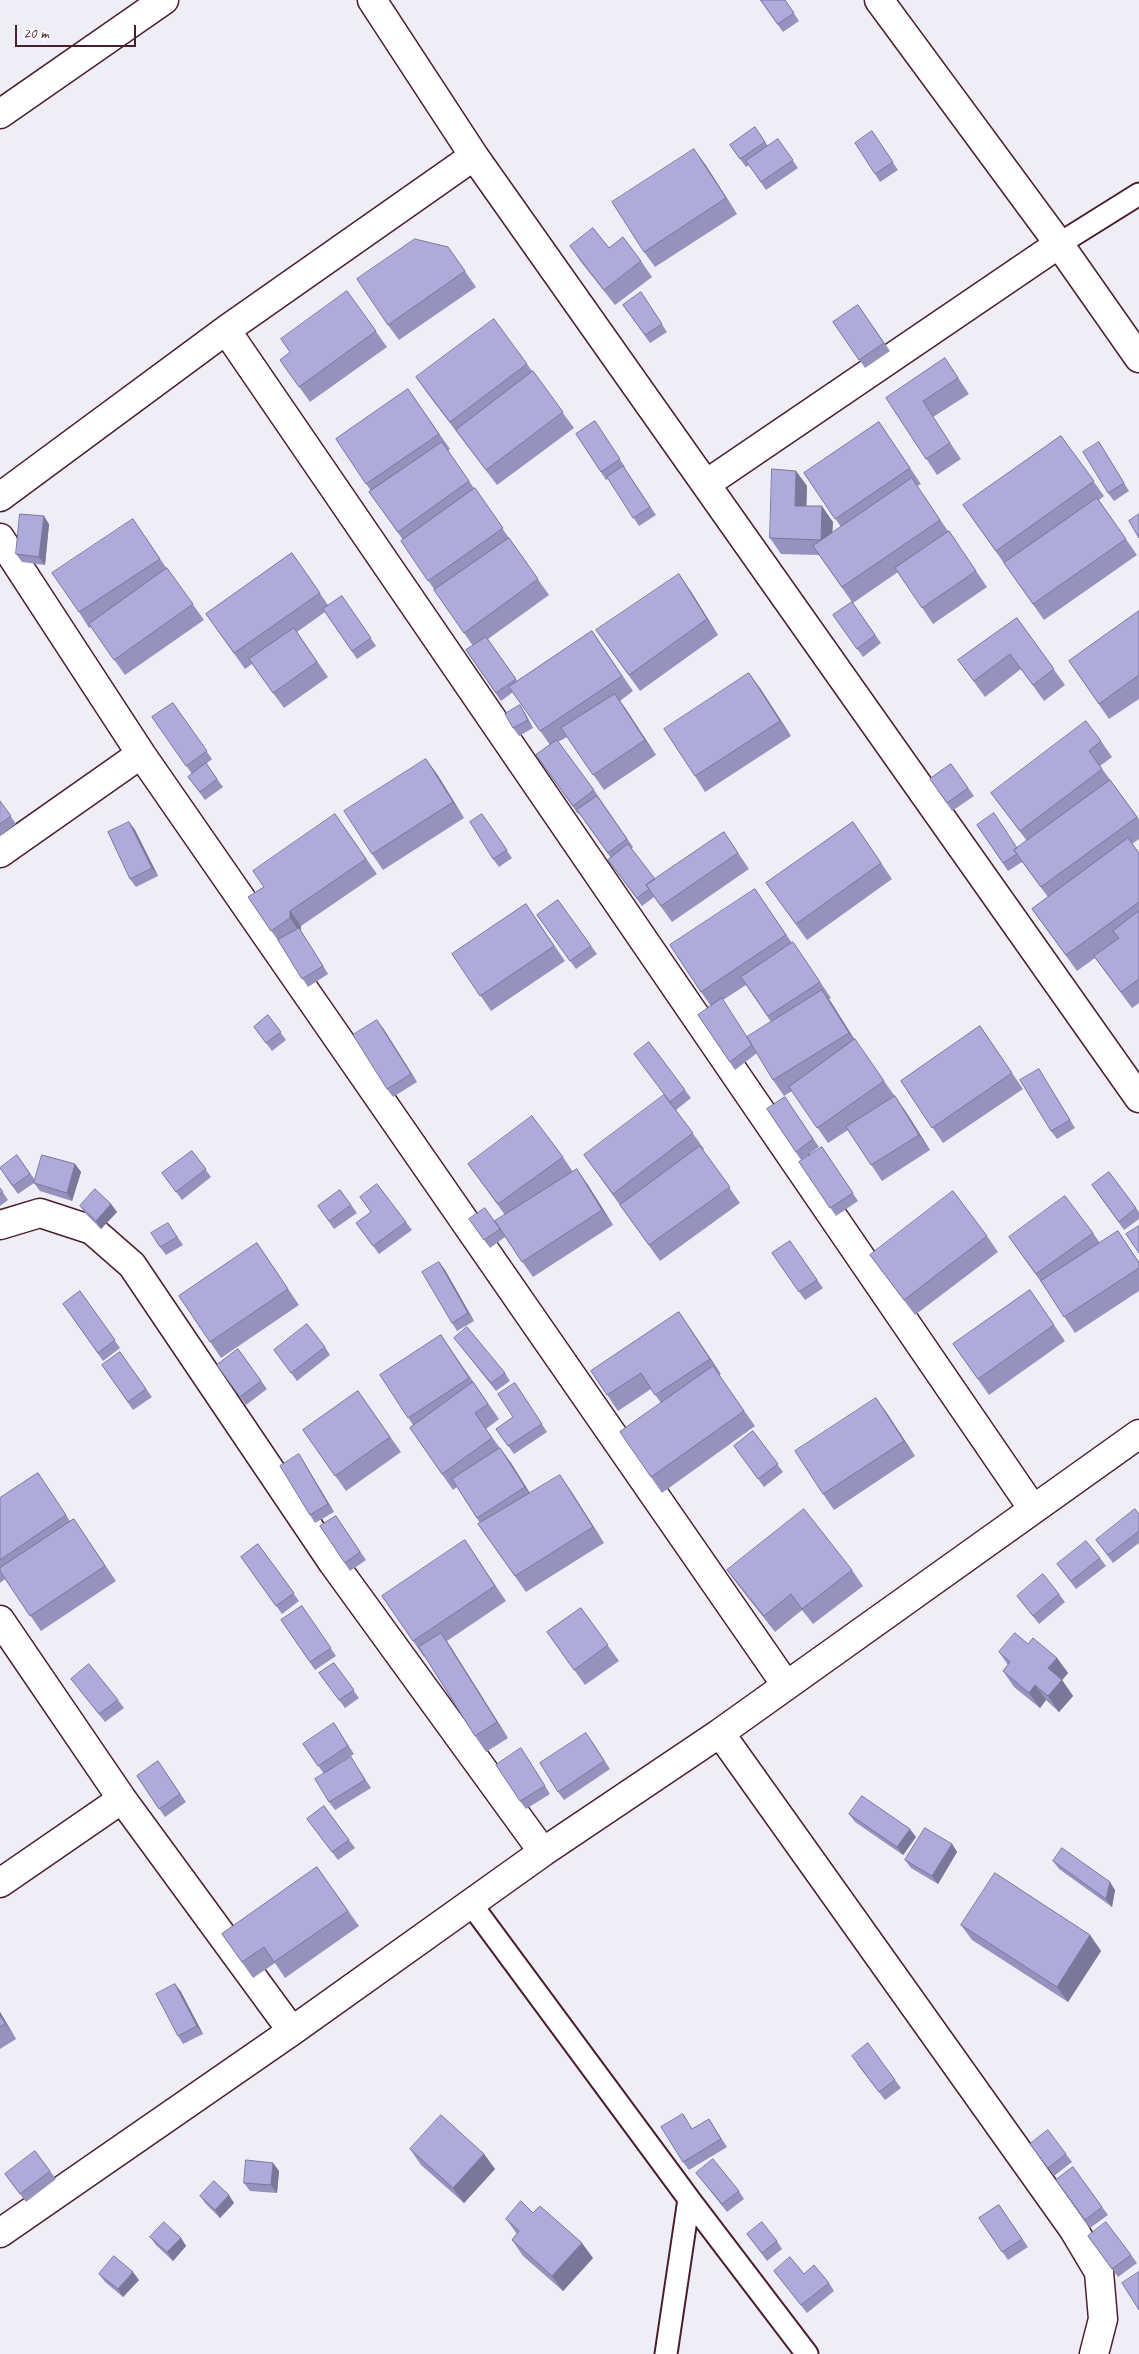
<!DOCTYPE html>
<style>
body{margin:0}
#map{position:relative;width:1139px;height:2354px;overflow:hidden;background:#efeef8;font-family:Caveat,sans-serif}
canvas{display:block}
.scale{position:absolute;left:15px;top:25px;width:121px;height:22px;box-sizing:border-box;border:2px solid #4a1f2b;border-top:0;padding-left:6px;font-size:15px;line-height:18px;white-space:nowrap;color:#4a1f2b;-webkit-text-stroke:4px #fff;paint-order:stroke}
</style>
<div id="map">
<canvas width="1139" height="2354"></canvas>
<div class="scale">20 m</div>
</div>
<script>
const context = document.querySelector('canvas').getContext('2d');
context.lineJoin = 'round';
function trace(path, color, width, dash) { context.strokeStyle = color; context.lineWidth = width; context.lineCap = dash ? 'butt' : 'round'; context.setLineDash(dash || []); context.stroke(path); }
function fill(path, color) { context.fillStyle = color; context.fill(path, 'evenodd'); }
const service = new Path2D(`
 M1059,244L1139,194
 M471,1904L689,2199L666,2354
 M689,2199L807,2354`);
const minor = new Path2D(`
 M372,0L474,156L1139,1098
 M879,0L1059,244L1139,358
 M0,114L164,0
 M226,330L1033,1509
 M706,484L1059,244
 M0,497L226,330L474,156
 M0,538L141,754L786,1685
 M0,853L141,754
 M0,1225L40,1213L92,1230L132,1265L333,1563L543,1852
 M0,1620L122,1799L292,2031
 M720,1733L1074,2230L1099,2272L1103,2319L1094,2354
 M0,1883L122,1799
 M0,2233L292,2031L543,1852L720,1733L1139,1434`);
trace(service, '#4a1f2b', 25);
trace(minor, '#4a1f2b', 31);
trace(service, '#fff', 21);
trace(minor, '#fff', 28);
fill(new Path2D(`
 M760,0H785L799,21L783,32Z
 M755,127L768,146L778,139L798,168L766,190L749,165L746,167L730,145Z
 M872,131L898,170L880,182L875,174Z
 M705,164L737,214L655,267L644,252Z
 M570,246L609,248L641,261L652,277L615,305L581,262Z
 M448,247L476,287L399,340L388,325Z
 M347,291L387,347L310,402L280,360L290,353Z
 M641,292L667,332L650,343L623,305Z
 M858,305L890,351L865,368L833,322Z
 M945,358L969,394L933,417L961,459L937,475L886,398Z
 M527,364L574,428L497,485L427,393L416,377Z
 M408,389L450,449L448,451L549,595L488,639L517,681L592,631L633,691L620,701L656,755L604,790L567,737L558,742L594,790L633,847L631,849L655,879L724,832L749,869L672,922L654,897L642,906L614,868L611,858L579,813L578,814L536,755L550,745L513,692L501,701L466,650L473,646L401,541L403,540L369,492L371,491L336,439Z
 M595,421L625,467H624L656,515L639,526L608,479L606,480L576,434Z
 M879,422L921,484L917,486L948,531H949L987,587L933,624L898,572L853,603L881,643L863,657L833,615L852,602L819,555L781,554L770,538L796,471L807,486L806,506L833,522L832,533L841,527L804,473Z
 M1061,436L1104,496L1099,500L1137,555L1044,620L963,505Z
 M1099,442L1129,491L1114,501L1108,493Z
 M49,524L45,565L22,562L16,554Z
 M144,535L167,569V568L204,620L125,675L91,627L89,628L79,612Z
 M292,553L328,605L342,596L376,646L357,659L325,612L297,632L328,677L284,708L252,664L245,669L206,614Z
 M690,590L718,635L640,691L596,630Z
 M1139,611V699L1109,719L1069,661Z
 M1017,618L1065,685L1044,701L1021,669L985,697L958,660Z
 M760,688L791,736L705,792L695,776Z
 M173,703L212,759L206,764L223,787L205,800L188,777L192,774L152,717Z
 M525,713L533,728L519,736L513,728Z
 M1101,741L1112,757L1100,766L1139,819V839L1132,844L1139,853V1003L1132,1008L1095,958L1077,971L1032,909L1048,897L1022,862L1008,871L977,825L1018,848L1027,841L991,793Z
 M951,764L974,796L952,811L930,779Z
 M437,774L464,818L383,870L372,854Z
 M0,801L16,824L0,836Z
 M335,814L377,874L301,926V931L328,974L308,987L279,942L248,897L264,887Z
 M482,814L512,858L499,867L493,859Z
 M129,822L135,830L158,876L136,887L130,879Z
 M853,822L892,879L807,940L766,883Z
 M755,889L792,943L804,958L831,998L829,999L855,1040L906,1112L930,1150L882,1181L848,1130L828,1143L792,1091L784,1096L773,1080L757,1053L735,1070L698,1015L711,1006L701,992ZM746,985L771,1022L747,1037L723,1000Z
 M558,900L597,954L576,969L537,915Z
 M526,904L565,961L491,1011L452,954Z
 M268,1015L286,1040L272,1051L254,1027Z
 M980,1026L1023,1089L943,1143L901,1081Z
 M383,1028L417,1082L393,1097L387,1089Z
 M1039,1069L1075,1128L1057,1139L1051,1131Z
 M685,1090L691,1098L676,1110L704,1149L703,1150L740,1203L660,1261L584,1155Z
 M785,1097L819,1147L801,1160L767,1109Z
 M822,1147L858,1201L836,1216L799,1162Z
 M192,1151L211,1177L182,1200L162,1173Z
 M17,1155L35,1180L75,1164L81,1172L72,1201L40,1191L34,1183L18,1194L5,1176Z
 M563,1157L573,1172L588,1185L613,1225L533,1277L505,1237L490,1248L469,1219L495,1222L505,1215L468,1164Z
 M1109,1172L1139,1212V1219L1124,1230L1092,1185Z
 M0,1188L8,1200L0,1206Z
 M340,1190L357,1213L334,1229L318,1206Z
 M111,1204L117,1212L101,1229L86,1214L80,1206Z
 M406,1222L412,1230L379,1254L356,1223Z
 M168,1223L183,1245L166,1255L160,1247Z
 M1118,1231L1139,1262V1291L1075,1333L1046,1289L1009,1237L1093,1233L1100,1243Z
 M987,1236L998,1252L915,1315L870,1255Z
 M790,1241L823,1288L805,1300L772,1253Z
 M257,1243L299,1305L221,1358L179,1296Z
 M439,1262L445,1270L474,1321L457,1331L452,1323Z
 M1030,1290L1065,1341L989,1395L953,1344Z
 M80,1291L120,1348L103,1361L63,1304Z
 M679,1312L721,1374L719,1375L755,1426L662,1493L620,1432L661,1403L651,1389L618,1411L591,1371Z
 M441,1335L499,1419L486,1429L511,1463L530,1493L571,1491L604,1543L526,1592L478,1524L480,1523L457,1487L453,1490L410,1428L413,1425L380,1375Z
 M454,1338L505,1373L510,1381L496,1391Z
 M325,1347L330,1355L297,1381L274,1350Z
 M238,1349L267,1389L246,1405L217,1365Z
 M120,1352L152,1397L133,1410L102,1365Z
 M515,1383L547,1432L514,1454L496,1429L513,1417Z
 M358,1391L401,1452L346,1491L303,1430Z
 M876,1398L915,1456L834,1510L823,1494Z
 M753,1431L783,1472L764,1487L734,1446Z
 M299,1454L334,1512L315,1523L310,1515Z
 M38,1473L70,1521L74,1519L116,1581L41,1631L5,1579L0,1583V1498Z
 M1139,1514V1543L1113,1563L1096,1540Z
 M336,1516L366,1560L350,1571L320,1526Z
 M465,1540L506,1601L447,1641L508,1738L486,1752L475,1736L425,1656L424,1657L413,1641Z
 M258,1544L299,1601L282,1614L241,1557Z
 M1100,1558L1106,1566L1076,1589L1057,1564Z
 M727,1570H852L863,1586L813,1624L802,1610L775,1632L738,1585Z
 M1059,1594L1065,1602L1039,1624L1017,1596Z
 M302,1606L336,1656L315,1670L281,1620Z
 M581,1608L619,1661L585,1685L547,1632Z
 M1028,1644L1057,1658L1068,1673L1062,1680L1073,1696L1059,1712L1046,1700L1040,1708L1014,1687L1003,1671L1008,1665L999,1652Z
 M334,1663L359,1698L345,1708L319,1673Z
 M71,1679L118,1700L124,1708L105,1722Z
 M339,1731L354,1754L330,1770L356,1765L371,1788L335,1810L329,1802L324,1774L303,1744Z
 M592,1741L610,1769L564,1800L558,1792Z
 M527,1757L550,1794L526,1809L520,1801Z
 M158,1761L186,1802L165,1817L137,1776Z
 M324,1806L355,1848L338,1860L307,1819Z
 M849,1814L916,1837L903,1855L855,1822Z
 M952,1844L957,1852L938,1884L911,1868L905,1860Z
 M1053,1861L1115,1890L1112,1907L1059,1869Z
 M317,1867L359,1926L285,1978L275,1963L253,1978L222,1934Z
 M961,1925L1090,1935L1101,1951L1068,2002L972,1940Z
 M175,1984L181,1992L203,2034L183,2044L178,2036Z
 M0,2012L16,2039L0,2049Z
 M857,2064L895,2080L901,2088L885,2100Z
 M709,2119L727,2147L689,2170L683,2162L692,2129Z
 M1030,2144L1066,2154L1072,2162L1054,2176Z
 M410,2149L484,2154L495,2169L464,2203L421,2165Z
 M273,2163L279,2171L277,2193L250,2191L244,2183Z
 M1073,2167L1108,2215L1090,2228L1056,2180Z
 M50,2171L56,2179L26,2202L5,2174Z
 M696,2173L739,2191L744,2199L727,2212Z
 M200,2196L234,2203L220,2218L206,2204Z
 M999,2205L1028,2247L1008,2260L979,2218Z
 M533,2213L593,2258L563,2291L523,2256L512,2240L517,2234L506,2219Z
 M747,2234L777,2241L782,2249L767,2261Z
 M1088,2236L1131,2255L1137,2263L1118,2277Z
 M150,2237L181,2238L186,2246L173,2261L156,2245Z
 M774,2271L804,2274L829,2283L834,2291L807,2313Z
 M99,2274L139,2280L123,2297L105,2282Z`), '#9593bd');
fill(new Path2D(`
 M694,149L705,164L737,214L726,198Z
 M796,471L807,486L806,521L795,506Z
 M822,506L833,522L831,555L821,540Z
 M44,516L49,524L45,565L39,557Z
 M679,574L690,590L718,635L707,619Z
 M749,673L760,688L791,736L780,721Z
 M615,694L626,709L656,755L645,740Z
 M520,705L525,713L533,728L528,720Z
 M426,759L437,774L464,818L453,802Z
 M129,822L135,830L158,876L152,868Z
 M290,911L301,926V931L328,974L290,918Z
 M822,990L833,1005L860,1049L849,1033Z
 M377,1020L383,1028L417,1082L411,1074Z
 M895,1096L906,1112L930,1150L919,1135Z
 M75,1164L81,1172L72,1201L67,1193Z
 M577,1169L588,1185L613,1225L602,1210Z
 M111,1204L117,1212L101,1229L96,1221Z
 M439,1262L445,1270L474,1321L468,1313Z
 M679,1312L690,1328L721,1374L710,1359Z
 M876,1398L887,1413L915,1456L904,1441Z
 M500,1448L511,1463L536,1503L525,1487Z
 M299,1454L304,1462L334,1512L328,1504Z
 M560,1475L571,1491L604,1543L593,1527Z
 M441,1633L452,1649L508,1738L497,1722Z
 M1057,1658L1068,1673L1059,1684L1048,1668Z
 M1062,1680L1073,1696L1059,1712L1048,1696Z
 M1035,1685L1046,1700L1040,1708L1029,1693Z
 M910,1829L916,1837L903,1855L897,1847Z
 M952,1844L957,1852L938,1884L932,1876Z
 M1110,1882L1115,1890L1112,1907L1106,1899Z
 M1090,1935L1101,1951L1068,2002L1057,1987Z
 M175,1984L181,1992L203,2034L197,2026Z
 M0,2012L16,2039L0,2015Z
 M484,2154L495,2169L464,2203L453,2188Z
 M273,2163L279,2171L277,2193L271,2185Z
 M229,2195L234,2203L220,2218L215,2210Z
 M181,2238L186,2246L173,2261L167,2252Z
 M582,2243L593,2258L563,2291L552,2276Z
 M133,2272L139,2280L123,2297L118,2289Z`), '#79789a');
const building = new Path2D(`
 M761,0H785L794,13L778,24Z
 M755,127L765,142L740,159L730,145Z
 M872,131L893,162L875,174L855,143Z
 M778,139L793,160L761,182L746,161Z
 M694,149L726,198L644,252L612,202Z
 M593,228L609,248L623,237L641,261L604,290L570,246Z
 M415,239L448,247L465,271L388,325L357,279Z
 M347,291L376,331L299,387L280,360L290,352L281,339Z
 M641,292L662,324L645,335L623,305Z
 M858,305L884,343L859,360L833,322Z
 M494,319L527,364L450,422L416,377Z
 M945,358L958,378L923,401L950,443L926,459L886,398Z
 M533,371L563,412L486,470L456,430Z
 M408,389L439,434L366,484L336,439Z
 M595,421L620,459L601,472L576,434Z
 M879,422L910,468L835,519L804,473Z
 M1061,436L1094,481L996,551L963,505Z
 M442,442L469,481L398,532L369,492Z
 M1099,442L1124,483L1108,493L1083,452Z
 M623,466L650,507L633,518L607,477Z
 M772,469L796,471L795,506H822L821,540L770,538Z
 M912,478L940,520L842,587L813,546Z
 M475,488L503,528L428,581L401,541Z
 M1097,498L1126,539L1033,604L1004,563Z
 M20,514L44,516L39,557L16,554Z
 M1139,514V538L1129,521Z
 M133,519L160,559L79,612L52,573Z
 M949,531L976,571L922,608L895,568Z
 M509,538L538,579L464,633L434,590Z
 M292,553L320,593L234,653L206,614Z
 M167,568L193,604L114,660L89,624Z
 M679,574L707,619L629,675L596,630Z
 M342,596L371,638L352,651L323,609Z
 M852,602L875,635L857,649L833,615Z
 M1139,611V675L1099,704L1069,661Z
 M1017,618L1054,669L1033,685L1010,654L974,681L958,660Z
 M294,628L317,662L273,693L249,659Z
 M592,631L622,676L540,731L509,687Z
 M486,637L516,679L496,693L466,650Z
 M749,673L780,721L695,776L664,729Z
 M615,694L645,740L593,775L561,728Z
 M173,703L207,751L186,766L152,717Z
 M520,705L528,720L513,728L505,714Z
 M1086,721L1101,741L1089,751L1102,769L1020,831L991,793Z
 M557,740L594,790L573,806L536,755Z
 M426,759L453,802L372,854L344,811Z
 M206,763L217,779L200,792L188,777Z
 M951,764L968,788L947,803L930,779Z
 M1110,780L1137,817L1041,887L1014,850Z
 M597,796L627,839L608,853L577,810Z
 M0,801L11,816L0,824Z
 M994,813L1017,848L1014,850L1017,854L1003,863L977,825Z
 M335,814L366,859L290,911V918L271,931L248,897L264,887L253,871Z
 M482,814L507,850L493,859L470,822Z
 M129,822L152,868L130,879L108,832Z
 M853,822L881,863L796,924L766,883Z
 M724,832L738,853L661,906L646,885Z
 M1128,838L1139,853V902L1066,955L1032,909Z
 M628,844L655,879L646,885L649,889L637,898L608,860Z
 M755,889L786,935L701,992L670,945Z
 M558,900L591,946L570,961L537,915Z
 M526,904L554,946L480,996L452,954Z
 M1139,911V979L1121,992L1094,956L1119,938L1113,931Z
 M299,928L323,966L302,979L278,940Z
 M793,942L820,982L768,1016L741,977Z
 M822,990L849,1033L773,1080L747,1037Z
 M722,998L752,1045L730,1062L698,1015Z
 M268,1015L281,1032L266,1043L254,1027Z
 M377,1020L411,1074L387,1089L353,1035Z
 M980,1026L1012,1073L932,1128L901,1081Z
 M855,1039L884,1081L817,1128L789,1087Z
 M649,1042L685,1090L670,1102L634,1054Z
 M1039,1069L1070,1120L1051,1131L1020,1080Z
 M664,1095L693,1133L613,1194L584,1155Z
 M895,1096L919,1135L871,1165L846,1127Z
 M785,1097L813,1139L796,1152L767,1109Z
 M532,1116L563,1157L498,1204L468,1164Z
 M700,1146L730,1187L649,1245L620,1205Z
 M822,1147L853,1193L830,1208L799,1162Z
 M192,1151L206,1169L176,1192L162,1173Z
 M17,1155L30,1174L13,1186L0,1168Z
 M42,1155L75,1164L67,1193L34,1183Z
 M577,1169L602,1210L522,1262L495,1221Z
 M1109,1172L1136,1208L1119,1222L1092,1185Z
 M377,1184L406,1222L373,1246L356,1223L371,1212L360,1197Z
 M0,1188L3,1192L0,1194Z
 M95,1189L111,1204L96,1221L80,1206Z
 M340,1190L351,1205L329,1221L318,1206Z
 M953,1191L987,1236L904,1300L870,1255Z
 M1065,1196L1093,1233L1036,1274L1009,1237Z
 M485,1208L500,1229L484,1240L469,1219Z
 M168,1223L177,1237L160,1247L151,1233Z
 M1139,1226V1253L1126,1234Z
 M1118,1231L1139,1263V1268L1064,1317L1041,1281Z
 M790,1241L817,1280L799,1292L772,1253Z
 M257,1243L288,1289L210,1342L179,1296Z
 M439,1262L468,1313L452,1323L422,1272Z
 M1030,1290L1054,1325L978,1379L953,1344Z
 M80,1291L115,1340L98,1353L63,1304Z
 M679,1312L710,1359L655,1395L641,1373L607,1395L591,1371Z
 M307,1324L325,1347L291,1373L274,1350Z
 M467,1327L505,1373L491,1383L454,1338Z
 M441,1335L469,1378L408,1418L380,1375Z
 M238,1349L261,1381L240,1397L217,1365Z
 M120,1352L146,1389L128,1402L102,1365Z
 M713,1366L744,1411L651,1477L620,1432Z
 M473,1382L488,1404L475,1413L492,1438L442,1474L410,1428Z
 M515,1383L542,1424L508,1446L496,1429L513,1417L498,1394Z
 M358,1391L390,1437L335,1476L303,1430Z
 M876,1398L904,1441L823,1494L795,1451Z
 M753,1431L778,1464L758,1479L734,1446Z
 M500,1448L525,1487L477,1518L452,1479Z
 M299,1454L328,1504L310,1515L280,1466Z
 M38,1473L66,1515L0,1560V1498Z
 M560,1475L593,1527L515,1576L478,1524Z
 M804,1509L852,1570L802,1609L791,1594L764,1616L727,1570Z
 M1135,1509L1139,1514V1531L1108,1555L1096,1540Z
 M336,1516L360,1552L345,1563L320,1526Z
 M74,1519L105,1566L30,1616L0,1571V1568Z
 M465,1540L495,1586L413,1641L382,1596Z
 M1086,1541L1100,1558L1071,1581L1057,1564Z
 M258,1544L294,1593L276,1606L241,1557Z
 M1043,1574L1059,1594L1033,1616L1017,1596Z
 M302,1606L331,1648L310,1662L281,1620Z
 M581,1608L608,1645L574,1670L547,1632Z
 M441,1633L497,1722L475,1736L419,1647Z
 M1015,1633L1028,1644L1033,1638L1057,1658L1048,1668L1062,1680L1048,1696L1035,1685L1029,1693L1003,1671L1010,1662L999,1652Z
 M334,1663L354,1690L339,1700L319,1673Z
 M89,1664L118,1700L99,1714L71,1679Z
 M334,1723L348,1746L318,1766L303,1744Z
 M586,1733L604,1761L558,1792L540,1763Z
 M521,1748L545,1786L520,1801L496,1765Z
 M351,1757L365,1780L329,1802L315,1779Z
 M158,1761L180,1794L159,1809L137,1776Z
 M862,1796L910,1829L897,1847L849,1814Z
 M324,1806L349,1840L332,1852L307,1819Z
 M925,1828L952,1844L932,1876L905,1860Z
 M1062,1848L1110,1882L1106,1899L1053,1861Z
 M317,1867L348,1911L274,1962L264,1947L242,1962L222,1934Z
 M995,1873L1090,1935L1057,1987L961,1925Z
 M175,1984L197,2026L178,2036L156,1994Z
 M0,2015L5,2024L0,2027Z
 M868,2043L895,2080L879,2092L852,2056Z
 M683,2114L692,2129L709,2119L721,2139L683,2162L661,2127Z
 M441,2115L484,2154L453,2188L410,2149Z
 M1048,2130L1066,2154L1048,2168L1030,2144Z
 M35,2151L50,2171L20,2194L5,2174Z
 M713,2159L739,2191L722,2204L696,2173Z
 M246,2160L273,2163L271,2185L244,2183Z
 M1073,2167L1102,2207L1085,2220L1056,2180Z
 M214,2181L229,2195L215,2210L200,2196Z
 M521,2201L533,2213L540,2206L582,2243L552,2276L512,2240L519,2231L506,2219Z
 M999,2205L1022,2239L1002,2252L979,2218Z
 M164,2222L181,2238L167,2252L150,2237Z
 M762,2222L777,2241L762,2253L747,2234Z
 M1106,2222L1131,2255L1112,2269L1088,2236Z
 M114,2256L133,2272L118,2289L99,2274Z
 M790,2257L804,2274L814,2265L829,2283L801,2305L774,2271Z
 M1139,2272V2310L1122,2283Z`);
fill(building, '#adabdc');
trace(building, '#79789a', 1);
</script>
